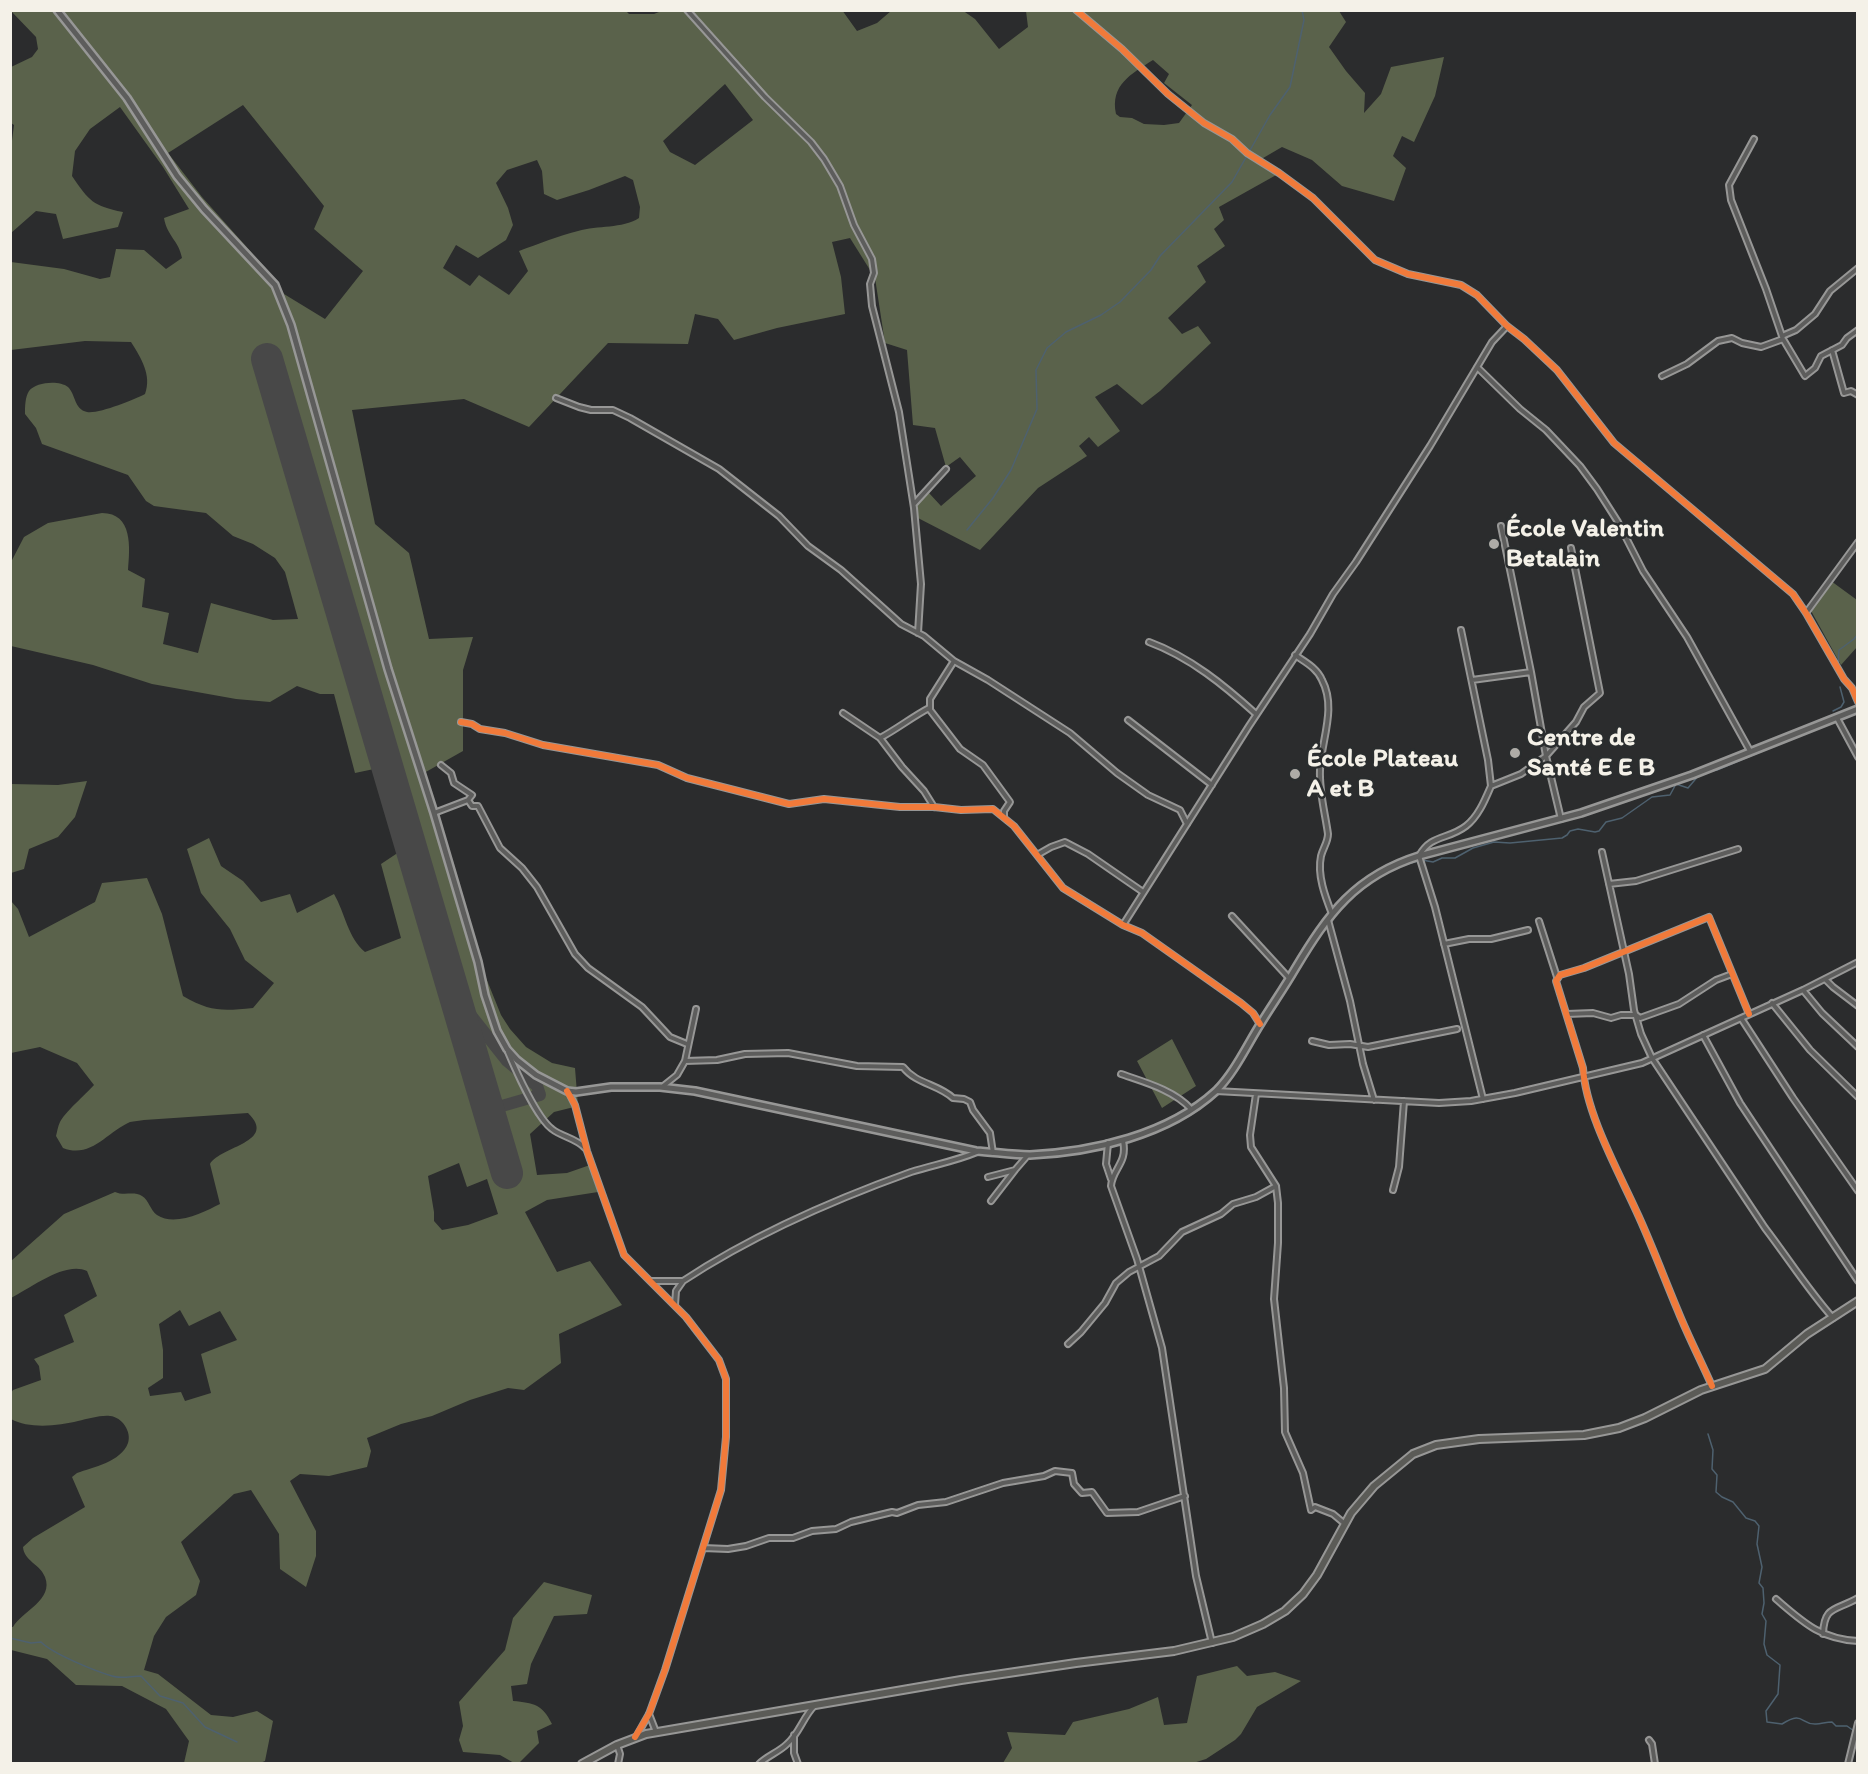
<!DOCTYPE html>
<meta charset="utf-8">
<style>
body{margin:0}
#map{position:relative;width:1868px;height:1774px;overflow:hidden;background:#2b2c2d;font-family:Itim,sans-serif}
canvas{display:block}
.frame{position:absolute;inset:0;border:12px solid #f4f1e8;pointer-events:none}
</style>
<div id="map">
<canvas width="1868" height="1774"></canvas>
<div class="frame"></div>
</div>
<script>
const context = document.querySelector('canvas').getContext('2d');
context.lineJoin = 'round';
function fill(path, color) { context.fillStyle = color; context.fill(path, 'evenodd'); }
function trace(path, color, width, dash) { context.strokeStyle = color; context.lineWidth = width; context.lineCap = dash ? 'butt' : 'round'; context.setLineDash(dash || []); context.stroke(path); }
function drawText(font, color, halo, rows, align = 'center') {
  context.font = font + ' Itim,sans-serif'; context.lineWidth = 5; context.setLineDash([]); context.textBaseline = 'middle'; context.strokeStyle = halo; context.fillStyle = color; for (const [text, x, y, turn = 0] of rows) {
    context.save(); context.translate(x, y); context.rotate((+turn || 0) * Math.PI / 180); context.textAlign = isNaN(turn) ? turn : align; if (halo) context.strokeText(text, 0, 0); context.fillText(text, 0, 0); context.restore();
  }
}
fill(new Path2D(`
 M625,10L629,14H654L664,10H842L857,31L877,23L891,11L962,10L975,19L999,49L1028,27L1026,11H1339L1346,22L1329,47L1346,71L1365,93L1364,113L1381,94L1391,67L1444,57L1435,96L1414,142L1402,136L1393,156L1406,168L1394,201L1342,186L1312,160L1282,147L1258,161L1278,174L1219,207L1224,220L1214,229L1225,246L1197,266L1206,282L1168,318L1182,334L1198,326L1211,343L1160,391L1142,405L1117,384L1095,397L1120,431L1098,447L1089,437L1079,446L1087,456L1038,488L980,550L918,518L916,506L929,493L941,506L976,476L960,457L946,467L935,428L913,425L907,350L885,343L875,278L850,238L832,242L841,277L845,314L777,328L734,340L718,319L695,314L688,344L608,343L529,427L464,399L352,410L375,524L409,553L429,639L473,637L463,670V751L424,773L480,963L501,1015L510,1029L526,1047L552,1063L575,1068L578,1106L554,1112L530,1134L537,1175L567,1173L590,1165L598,1192L547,1200L525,1212L557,1272L590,1261L622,1305L559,1334L561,1363L524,1390L508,1388L470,1400L432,1416L401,1424L367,1438L371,1451L367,1467L329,1476L300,1474L290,1481L316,1531V1556L306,1587L280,1569L279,1534L251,1490L234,1494L181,1542L200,1581L196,1595L166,1617L154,1636L144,1670L158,1674L211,1715L233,1717L257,1711L273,1721L265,1761L260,1763H184L189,1741L166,1709L122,1686L76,1685L47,1659L11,1650V1627H13C22,1611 54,1600 45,1577C40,1564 24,1561 23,1547L33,1538L85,1507L72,1477L77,1473C93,1467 121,1462 128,1443C132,1432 122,1417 110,1416C100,1415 88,1419 78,1421C58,1426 29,1429 11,1419V1393L13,1390L41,1380L39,1366L34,1359L74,1342L64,1315L97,1296L87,1271C65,1261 31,1288 11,1298V1261L64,1214L115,1192C123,1196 135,1191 142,1196C149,1200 150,1210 157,1215C175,1227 204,1212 220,1204L210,1164C221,1146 278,1142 248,1113L144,1120C140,1121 134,1121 130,1122C107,1132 91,1159 63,1148L56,1136C57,1132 58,1126 60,1122C64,1113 86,1094 94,1085L77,1063L40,1047L11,1053V901L18,909L29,937L95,902L102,883L147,878L162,914L183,996C211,1012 222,1011 253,1008L274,983L245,960L230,929L201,893L187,849L209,838L221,866L243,881L261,902L290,894L297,913L334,894C345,913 348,938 365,952L401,938L381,864L402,850L374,769L355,773L334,694H320L297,686L270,702L236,699L152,684L93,665L11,646V562L24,537L48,523L102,513C133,513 130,548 128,570L145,579L142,607L169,613L163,644L198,653L211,603L273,620L298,619L285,572L275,558L253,544L233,536L206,513L154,506L146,501L128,475L42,444L36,428L25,414C25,407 25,397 29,391C36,382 59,380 68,387C76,395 74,409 87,412C99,414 133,400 145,394C152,375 141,358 131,342L85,341L11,350V262L64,269L100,279L110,277L116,249L144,250L166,269L182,258C179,241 167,236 164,218L189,209L163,167L120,107L90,129L75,151L72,176C89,201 93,206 123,212L118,227L63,239L56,214L36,211L11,233L10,156L14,125L11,123V67L32,57L38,49L36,37L11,11ZM1153,60L1169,74L1164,83L1192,105L1179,123L1164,125L1144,124L1132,118L1120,117L1116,114C1110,85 1131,74 1153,60ZM725,84L753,120L695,165L670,152L663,141ZM243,105L324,206L314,229L363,271L325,319L284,294L268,271L202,197L168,153ZM537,160L542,171L544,194L557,200L589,190L625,176L633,180L640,207L639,218C622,229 598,225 578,231C558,236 538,244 519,251L528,271L509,295L479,275L470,286L443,268L456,245L478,258L506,240L513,225L508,208L496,183L507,170ZM459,1163L467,1187L487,1179L498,1214L468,1225L442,1230L434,1221V1212L428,1176ZM180,1310L189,1326L220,1311L237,1340L201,1354L211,1393L185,1401L181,1392L150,1396L148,1388L163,1378V1350L159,1324Z
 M1831,581L1857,600V647L1841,665L1810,609Z
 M87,781L75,817L58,837L29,849L24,869L11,873V784L58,785Z
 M1172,1039L1196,1086L1162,1108L1137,1061Z
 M544,1582L592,1595L587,1614L554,1616L531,1664L527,1684L511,1686L513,1701C534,1703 542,1704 552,1724L537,1731L539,1743L519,1763H514L500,1755L463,1752L459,1740L463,1726L459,1702L505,1650L513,1618Z
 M1237,1666L1247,1676L1275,1672L1301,1681L1257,1707L1241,1734L1235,1740L1206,1759L1190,1764L1003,1763L1012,1748L1007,1732L1065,1735L1073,1722L1129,1709L1158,1697L1164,1725L1187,1723L1197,1676Z`), '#5a624b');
trace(new Path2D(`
 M967,530L993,498L1011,470L1037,409L1036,370L1047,348L1066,332L1101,315L1120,302L1151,270L1160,256L1232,182L1270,115L1290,87L1304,20L1302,10
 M1838,665L1839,650L1854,639L1858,634
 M1833,711L1841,707L1844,702L1840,687
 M1706,772L1717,770L1827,724
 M1422,860L1433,862L1442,858H1455L1473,848L1494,842L1510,843L1562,838L1567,835L1570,831L1578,829L1595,832L1599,831L1606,822L1622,818L1652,797L1670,795L1676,784L1688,788L1699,775
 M1404,865L1418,861
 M1708,1434L1713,1450L1712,1469L1717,1475L1716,1492L1722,1497L1733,1502L1746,1518L1755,1521L1759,1526L1757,1544L1762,1567L1759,1583L1763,1588L1764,1603L1762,1614L1766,1621L1764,1644L1767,1655L1780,1665L1778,1694L1766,1711L1767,1722L1782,1724C1804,1710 1800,1725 1816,1724C1821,1724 1826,1722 1832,1722L1836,1726H1847L1854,1731
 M10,1638L31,1643L41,1642C53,1654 95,1671 112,1676C120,1679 132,1676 141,1676L160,1696L183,1703L205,1727L237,1742`), '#4e616f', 1.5);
trace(new Path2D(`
 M454,994L507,1061L537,1086L540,1095L488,1110`), '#484848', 12);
trace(new Path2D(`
 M267,359L507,1173`), '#484848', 32);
const street = new Path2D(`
 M687,10L765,97L811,142L824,159L840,186L854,225L872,259L874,273L870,284L872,306L899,412L914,508L921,584L918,633
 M1076,10L1122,49L1168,94L1204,123L1232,139L1247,153L1279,173L1313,198L1375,260L1408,274L1461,285L1477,295L1507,326L1524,339L1557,370L1614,443L1793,594L1806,613L1844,679L1852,688L1858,702
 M1754,139L1729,185L1731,200L1766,289L1783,339L1805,376L1815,368L1821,356L1842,345L1847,338L1858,330
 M1782,336L1796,330L1815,314L1830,291L1858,268
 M1832,350L1844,393L1851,391L1858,395
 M1477,367L1520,409L1546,430L1580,466L1597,489L1618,522L1643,571L1687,637L1750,751
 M1662,376L1687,364L1718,341L1732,338L1742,343L1761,347L1783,339
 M556,398L579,407L591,410H613L630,418L719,469L779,516L808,546L841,570L901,624L924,636L954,661L988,680L1070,733L1117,773L1148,795L1180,810L1187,824
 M914,504L946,469
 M1501,526L1531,672L1546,756L1561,819
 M1806,613L1858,542
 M1461,630L1488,760L1491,786
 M1149,642C1190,657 1225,686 1256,714
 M1295,655C1305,662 1317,668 1322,680C1337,708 1321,741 1320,770C1319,792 1325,812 1328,834C1328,842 1323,848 1321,856C1317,875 1325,896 1332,914
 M954,661L930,699V710L960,749L983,765L1010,802L1004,811V816
 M1472,680L1531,672
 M843,713L880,738L902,767L924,791L934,807
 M1837,718L1858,757
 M1128,720L1212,785
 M461,722L472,724L480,729L505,733L543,745L658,765L687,778L789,804L824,799L900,807H934L961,810L993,809L1014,826L1063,888L1123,925L1142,933L1241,1003L1253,1013L1260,1024
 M880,738C897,729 912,717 929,708
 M441,765L451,773L454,783L472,795L468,800L472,806H478L500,848L522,868L537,887L575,954L588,968L642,1007L670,1037L687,1044
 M434,813L468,800
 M1602,852L1629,974L1634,1010L1641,1034L1652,1058L1765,1228C1788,1258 1808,1290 1833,1318
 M1037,855L1051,847L1065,842L1088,854L1143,892
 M1609,884L1636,881L1738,849
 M1232,916L1289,978
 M1328,920L1350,1001L1363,1064L1374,1100
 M1539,921L1557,977
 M1123,925L1249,726L1310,634L1333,594L1356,562L1430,446L1492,342L1507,326
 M1444,944L1469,939H1491L1528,930
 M1825,979L1833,987L1858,1006
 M1803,990L1822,1013L1858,1047
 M1772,1003L1810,1050L1858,1097
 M1567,1014L1593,1013L1611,1018L1621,1015H1636L1640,1018L1679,1004L1716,980L1732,974
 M1741,1018L1793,1098L1858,1191
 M1703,1035L1740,1103L1858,1281
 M1312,1041L1329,1045L1350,1044L1368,1047L1457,1029
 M508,1052C516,1071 537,1118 552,1129C562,1137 576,1138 585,1148
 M685,1061L717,1060L745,1054L788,1053L857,1066L903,1067C916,1084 938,1084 953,1098L964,1099L970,1102L973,1110L990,1133L993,1153
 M1121,1074C1144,1082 1174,1090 1191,1109
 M662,1087L677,1075L685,1061L696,1009
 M568,1091L575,1105L587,1151L624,1255L686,1317L719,1360L726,1379V1437L721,1490L665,1670L649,1714L636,1737
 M1216,1091L1439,1103L1471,1101L1515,1093L1642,1063L1803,990L1858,962
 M1256,1094L1250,1135L1251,1147L1276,1186L1278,1203V1243L1274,1299L1284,1388L1285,1432L1303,1473L1311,1510L1315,1507L1333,1514L1345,1524
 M1483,1099L1435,907L1419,856C1431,834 1448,840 1466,826C1478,817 1485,800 1491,786L1521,774L1546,756L1576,722L1584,707L1600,693L1571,548
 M1123,1141C1128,1163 1112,1169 1111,1186L1137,1259L1162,1348L1196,1576L1212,1643
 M1108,1143L1106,1164L1111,1179
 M1015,1170L1028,1155
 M988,1177L1015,1170L991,1201
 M1393,1190L1399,1167L1404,1101
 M651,1281H682
 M675,1305L676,1291L683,1281C751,1236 833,1200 911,1172C933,1165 956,1161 977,1152
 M1068,1344L1081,1332L1105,1303L1116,1283L1129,1272L1159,1256L1182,1232L1221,1214L1233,1204L1256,1197L1276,1186
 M1712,1386C1701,1361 1688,1336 1678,1311C1665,1280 1653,1248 1639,1217C1620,1174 1586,1115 1583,1068L1556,981L1560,975L1584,968L1709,917L1749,1014
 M703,1548L728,1549L746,1546L769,1538H793L812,1531L836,1529L851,1522L892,1512L897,1513L918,1505L946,1502L1003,1483L1044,1476L1055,1471L1072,1473L1074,1484L1082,1493L1092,1492L1107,1513L1138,1512L1185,1496
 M1776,1599C1803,1622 1820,1639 1858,1641
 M1823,1634C1824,1605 1836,1611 1858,1598
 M649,1714L656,1732
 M794,1735V1753L798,1764
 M1649,1740L1652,1744L1655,1764
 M617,1745L620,1754L618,1764
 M759,1764C767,1756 779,1752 787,1744C799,1734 803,1717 815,1705
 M1848,1764L1858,1723`);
const secondary = new Path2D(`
 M57,10L127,98L177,176L204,209L275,285L291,325L388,669L434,813L478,962L485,995L497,1031L507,1049L517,1060L536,1075L567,1091L576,1092L611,1087H660L695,1091L976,1151C994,1152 1012,1155 1030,1155C1093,1152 1168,1135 1216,1091C1235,1072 1247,1045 1261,1023C1272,1005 1284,988 1295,969C1328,914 1355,876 1419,856L1581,813L1692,775L1858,709`);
const primary = new Path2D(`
 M582,1764L617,1745L646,1734L961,1680L1076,1663L1174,1651L1233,1637L1263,1624L1285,1611L1303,1594L1317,1575L1351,1513L1374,1486L1413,1454L1436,1445L1479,1439L1584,1435L1619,1428L1645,1418L1701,1390L1765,1369L1807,1334L1858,1301`);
trace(street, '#979796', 8);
trace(secondary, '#979796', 10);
trace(primary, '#979796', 10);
trace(street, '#5d5d5c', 4);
trace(secondary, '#5d5d5c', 5);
trace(primary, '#5b5b57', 6);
trace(new Path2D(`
 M1076,10L1122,49L1168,94L1204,123L1232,139L1247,153L1279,173L1313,198L1375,260L1408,274L1461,285L1477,295L1507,326L1524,339L1557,370L1614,443L1793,594L1806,613L1844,679L1852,688L1858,702
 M461,722L472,724L480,729L505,733L543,745L658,765L687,778L789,804L824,799L900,807H934L961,810L993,809L1014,826L1063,888L1123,925L1142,933L1241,1003L1253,1013L1260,1024
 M567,1091L575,1105L587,1151L624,1255L686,1317L719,1360L726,1379V1437L721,1490L665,1670L649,1714L635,1737
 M1712,1386C1701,1361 1688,1336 1678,1311C1665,1280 1653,1248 1639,1217C1620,1174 1586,1115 1583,1068L1556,981L1560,975L1584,968L1709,917L1749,1014`), '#f17a3a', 6);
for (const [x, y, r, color] of [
 [1494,544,6,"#aeaca7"],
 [1515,753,6,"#aeaca7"],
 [1295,774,6,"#aeaca7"]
]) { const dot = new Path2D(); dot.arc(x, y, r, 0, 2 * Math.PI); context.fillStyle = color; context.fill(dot); trace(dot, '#2a2d2e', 2); }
drawText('bold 26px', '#f4f1e8', '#2a2d2e', [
 ["École Valentin",1506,529],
 ["Betalain",1506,559],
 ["Centre de",1527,738],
 ["Santé E E B",1527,768],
 ["École Plateau",1307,759],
 ["A et B",1307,789]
], 'left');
</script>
